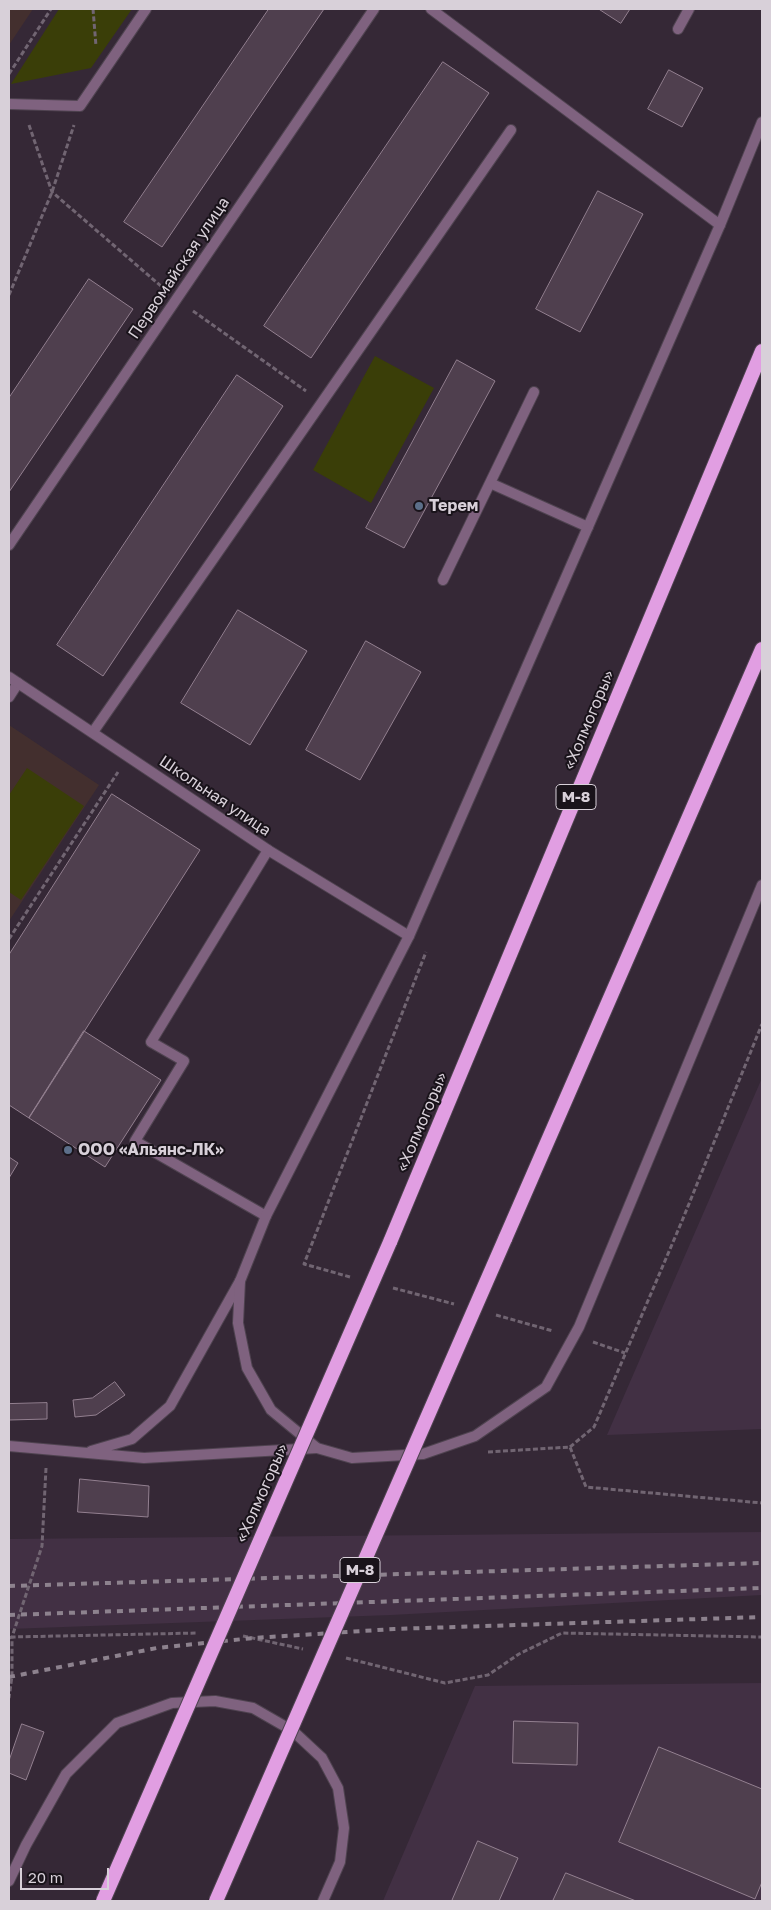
<!DOCTYPE html>
<meta charset="utf-8">
<style>
body{margin:0}
#map{position:relative;width:771px;height:1910px;overflow:hidden;background:#352836;font-family:"Golos Text",sans-serif}
canvas{display:block}
.frame{position:absolute;inset:0;border:10px solid #d8d0d9;pointer-events:none}
.scale{position:absolute;left:20px;top:1868px;width:89px;height:22px;box-sizing:border-box;border:2px solid #d8d0d9;border-top:0;padding-left:6px;font-size:15px;line-height:18px;white-space:nowrap;color:#d8d0d9;-webkit-text-stroke:4px #19131a;paint-order:stroke}
</style>
<div id="map">
<canvas width="771" height="1910"></canvas>
<div class="frame"></div>
<div class="scale">20 m</div>
</div>
<script>
const context = document.querySelector('canvas').getContext('2d');
context.lineJoin = 'round';
function fill(path, color) { context.fillStyle = color; context.fill(path, 'evenodd'); }
function trace(path, color, width, dash) { context.strokeStyle = color; context.lineWidth = width; context.lineCap = dash ? 'butt' : 'round'; context.setLineDash(dash || []); context.stroke(path); }
function drawText(font, color, halo, rows, align = 'center') {
  context.font = font + ' "Golos Text",sans-serif'; context.lineWidth = 4; context.setLineDash([]); context.textBaseline = 'middle'; context.strokeStyle = halo; context.fillStyle = color; for (const [text, x, y, turn = 0] of rows) {
    context.save(); context.translate(x, y); context.rotate((+turn || 0) * Math.PI / 180); context.textAlign = isNaN(turn) ? turn : align; if (halo) context.strokeText(text, 0, 0); context.fillText(text, 0, 0); context.restore();
  }
}
fill(new Path2D(`
 M762,1078V1429L607,1435Z
 M762,1532V1595L391,1615L9,1629V1539Z
 M762,1683V1901H383L475,1686Z`), '#423044');
fill(new Path2D(`
 M9,9H33L9,45Z
 M9,725L99,785L9,921Z`), '#432f2e');
fill(new Path2D(`
 M59,9H132L91,68L11,84Z
 M375,356L434,388L371,503L313,470Z
 M27,768L84,806L21,900L9,892V795Z`), '#3a3e08');
const building = new Path2D(`
 M269,9H324L162,247L124,222Z
 M599,9H630L621,23Z
 M443,62L489,93L311,358L264,326Z
 M669,70L703,88L682,127L648,109Z
 M598,191L643,214L580,332L536,309Z
 M89,279L133,309L9,492V398Z
 M457,360L495,381L404,548L366,528Z
 M237,375L283,406L103,676L57,645Z
 M238,610L307,651L250,745L181,703Z
 M366,641L421,672L360,780L306,750Z
 M112,794L200,850L29,1118L9,1105V955Z
 M84,1031L161,1080L105,1167L29,1118Z
 M9,1157L18,1163L9,1178Z
 M115,1382L125,1395L96,1415L75,1417L73,1400L92,1398Z
 M47,1403V1419L9,1420V1404Z
 M80,1479L149,1486L148,1517L78,1512Z
 M514,1721L578,1723L577,1765L513,1763Z
 M22,1724L44,1732L26,1780L9,1773V1761Z
 M659,1747L762,1789V1882L755,1899L619,1842Z
 M478,1841L518,1858L499,1901H452Z
 M566,1873L636,1901H553Z`);
fill(building, '#4f3f4e');
trace(building, '#938090', 1);
const service = new Path2D(`
 M431,9L720,225
 M678,29L689,9
 M9,104L80,106L146,9
 M490,483L588,527
 M443,580L534,392
 M9,697L18,683
 M93,732L511,130
 M266,1216L135,1141L184,1061L151,1042L268,850
 M9,1446L144,1458L317,1448
 M91,1451L132,1439L170,1406L240,1281`);
const minor = new Path2D(`
 M9,545L374,9
 M9,677L268,850L409,936`);
const tertiary = new Path2D(`
 M762,122L720,225L409,936L266,1216L240,1281L238,1323L247,1368L271,1410L317,1448L352,1458L423,1454L475,1436L546,1387L579,1327L762,885
 M9,1881L26,1845L66,1774L117,1723L172,1703L215,1701L253,1708L293,1731L322,1758L338,1788L344,1828L340,1862L323,1901`);
const trunk = new Path2D(`
 M505,1239L762,649
 M390,1242L762,351`);
trace(service, '#4f4350', 12);
trace(minor, '#4f4350', 12);
trace(tertiary, '#4f4350', 12);
trace(trunk, '#4f4350', 16);
trace(new Path2D(`
 M93,9L96,46
 M9,74L51,9
 M29,125L52,192L162,287
 M9,295L52,192L74,125
 M193,311L306,391
 M9,939L118,772
 M350,1277L304,1264L426,952
 M393,1288L454,1304
 M496,1315L553,1331
 M593,1342L625,1353
 M570,1447L594,1427L682,1221L762,1024
 M488,1452L570,1447L586,1487L762,1503
 M46,1468L42,1546L12,1637L197,1633
 M243,1636L303,1649
 M9,1638L12,1637V1676L9,1698
 M346,1658L445,1683L488,1675L519,1654L562,1633L762,1637`), '#716572', 3, [5, 2.5]);
trace(service, '#7f627f', 10);
trace(minor, '#7f627f', 10);
trace(tertiary, '#7f627f', 10);
trace(trunk, '#e19ee2', 14);
trace(new Path2D(`
 M9,1586L762,1563
 M9,1615L762,1588
 M9,1677L157,1648L253,1638L394,1629L762,1617`), '#8d828e', 4, [6, 6]);
const trunkBridge = new Path2D(`
 M103,1901L390,1242
 M216,1901L505,1239`);
trace(trunkBridge, '#4f4350', 16, []);
trace(trunkBridge, '#e19ee2', 14);
for (const [x, y, r, color] of [
 [419,506,5,"#5c6f8a"],
 [68,1150,5,"#5c6f8a"]
]) { const dot = new Path2D(); dot.arc(x, y, r, 0, 2 * Math.PI); context.fillStyle = color; context.fill(dot); trace(dot, '#19131a', 2); }
for (const [x, y, w] of [
 [576,797,40],
 [360,1570,40]
]) { const box = new Path2D(); box.roundRect(x - w / 2, y - 12.5, w, 25, 4); context.fillStyle = '#19131a'; context.fill(box); trace(box, '#d8d0d9', 1); }
drawText('bold 15px', '#d8d0d9', null, [
 ["М-8",576,797],
 ["М-8",360,1570]
]);
drawText('16px', '#d8d0d9', '#19131a', [
 ["Первомайская улица",179,268,-56],
 ["«Холмогоры»",589,720,-67],
 ["Школьная улица",215,796,34],
 ["«Холмогоры»",422,1122,-67],
 ["«Холмогоры»",262,1493,-66]
]);
drawText('bold 16px', '#d8d0d9', '#19131a', [
 ["Терем",429,506],
 ["ООО «Альянс-ЛК»",78,1150]
], 'left');
</script>
